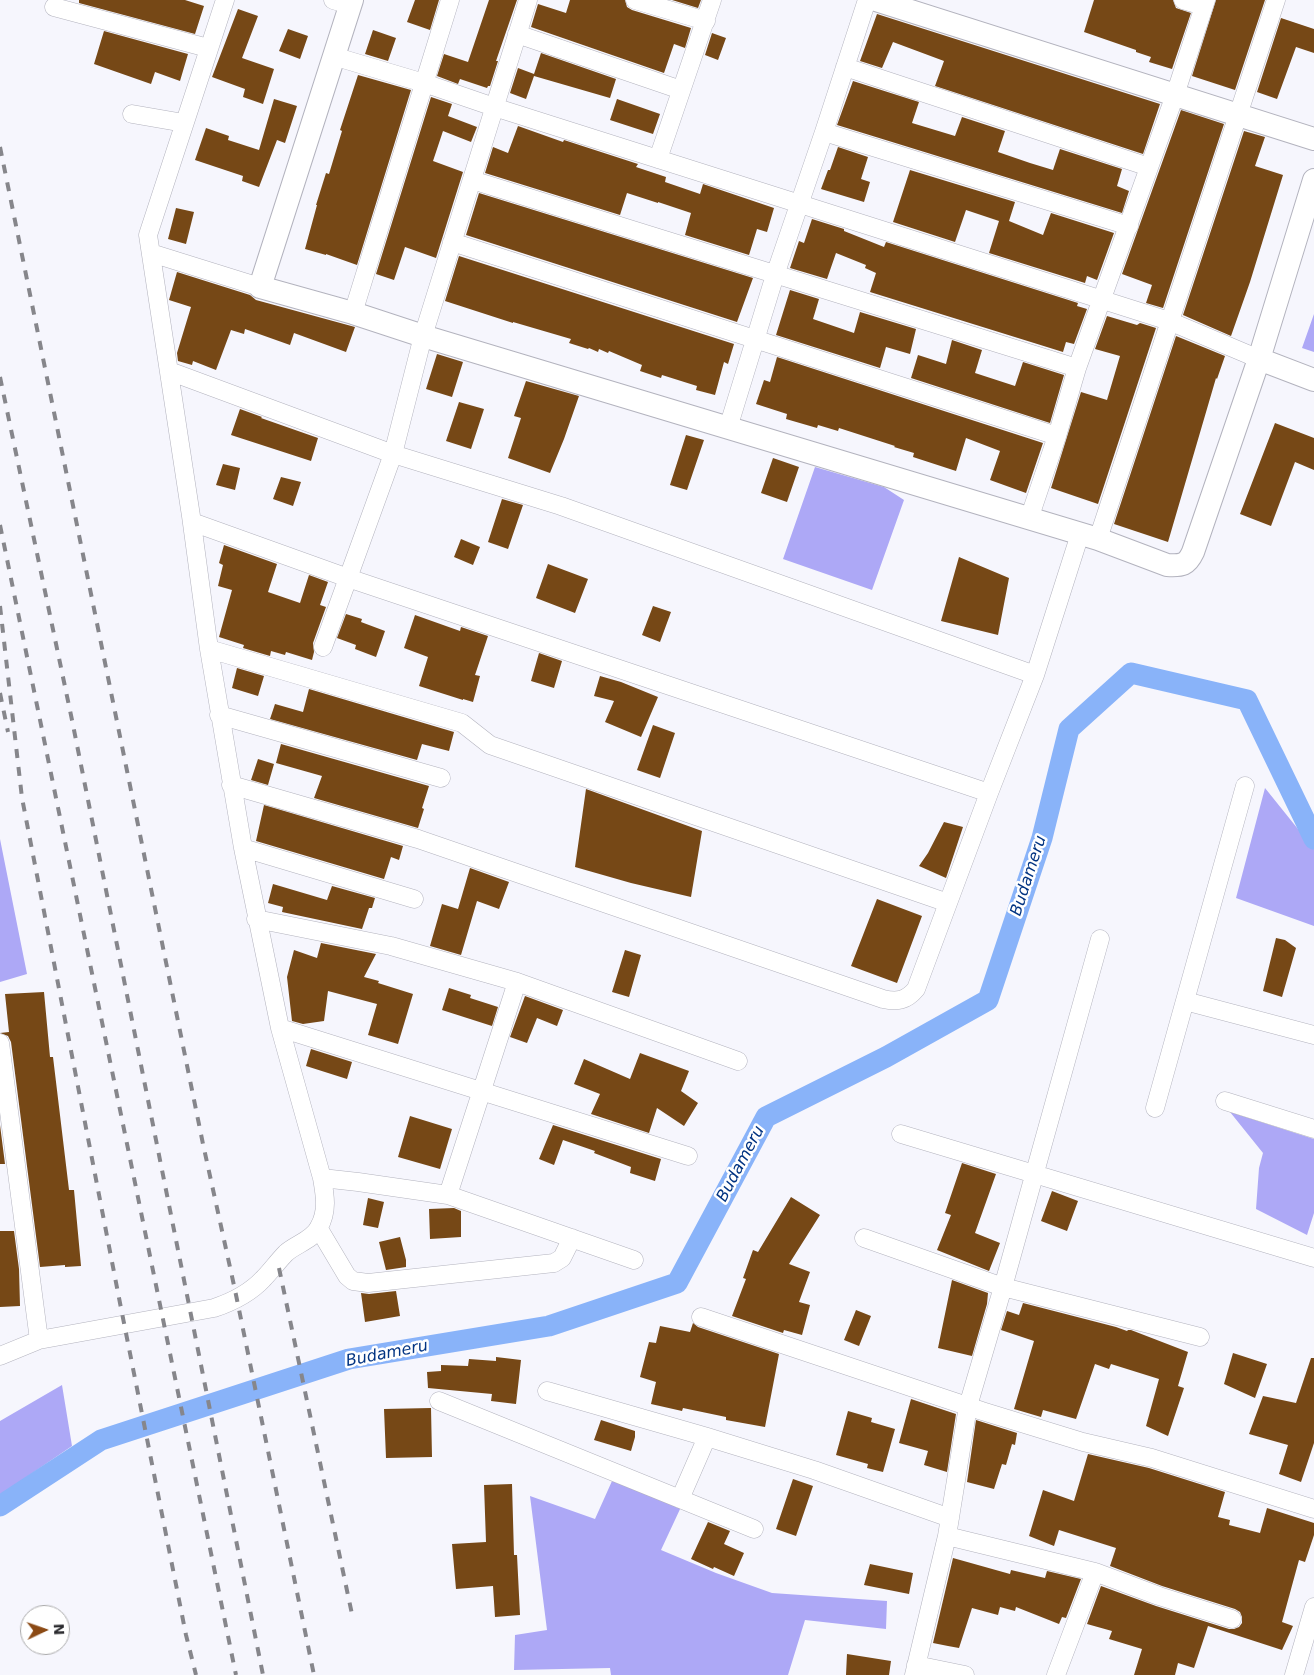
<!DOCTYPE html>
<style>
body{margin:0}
#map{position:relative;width:1314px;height:1675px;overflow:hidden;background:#f6f6fd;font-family:"DejaVu Sans",sans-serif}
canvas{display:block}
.north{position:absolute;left:20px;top:1605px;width:50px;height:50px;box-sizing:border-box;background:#fff;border:1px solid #aaaaab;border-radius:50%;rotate:87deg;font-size:14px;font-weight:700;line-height:20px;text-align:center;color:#2a2a2e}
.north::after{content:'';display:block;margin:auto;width:18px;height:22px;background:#8b4a15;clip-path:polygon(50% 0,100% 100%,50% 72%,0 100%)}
</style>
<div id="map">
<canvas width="1314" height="1675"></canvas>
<div class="north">N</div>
</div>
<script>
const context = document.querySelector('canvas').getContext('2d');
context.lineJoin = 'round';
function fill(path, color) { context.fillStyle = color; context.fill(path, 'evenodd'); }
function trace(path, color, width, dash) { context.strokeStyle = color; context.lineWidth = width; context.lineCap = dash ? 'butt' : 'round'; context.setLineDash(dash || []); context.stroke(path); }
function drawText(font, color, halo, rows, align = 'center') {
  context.font = font + ' "DejaVu Sans",sans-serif'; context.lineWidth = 5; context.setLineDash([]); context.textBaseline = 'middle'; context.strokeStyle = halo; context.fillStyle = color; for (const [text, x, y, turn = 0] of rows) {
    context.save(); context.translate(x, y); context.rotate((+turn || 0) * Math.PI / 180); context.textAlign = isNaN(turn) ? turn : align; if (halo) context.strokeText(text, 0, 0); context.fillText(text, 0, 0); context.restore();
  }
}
fill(new Path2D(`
 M1314,314V352L1302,348Z
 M815,467L884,487L904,500L872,590L783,559Z
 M1265,788L1314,849V926L1236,898Z
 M0,839L27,974L0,982Z
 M1230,1112L1314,1139V1213L1307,1235L1256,1209L1259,1168L1263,1153Z
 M62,1385L72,1446L0,1495V1421Z
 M612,1481L681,1507L661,1550L716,1573L772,1593L887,1601L886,1629L805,1620L788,1675H611L610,1668L514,1670L515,1635L547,1630L530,1496L595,1519Z`), '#ada8f6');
trace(new Path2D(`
 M0,1506L101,1440L349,1359L549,1326L677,1283L766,1117L886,1057L988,1000L1042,838L1069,729L1131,673L1247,700L1314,839`), '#89b3f9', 21);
fill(new Path2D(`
 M79,0H185L204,6L195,34L79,3Z
 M415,0H439L430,30L407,22Z
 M489,0H517L496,61H498L490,86H488L487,88L460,79L458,84L437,76L444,54L468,62Z
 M570,0H625L627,7L632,10L691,28L685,48L674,44L664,73L531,27L538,4L566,13Z
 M672,0H701L698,8Z
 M1094,0H1173L1176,8L1191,13L1172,69L1149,62L1151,57L1136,52V50L1084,32Z
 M1216,0H1265L1235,90L1192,76Z
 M238,9L258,16L242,58L274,69L263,104L243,97L245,89L212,77Z
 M877,14L1160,104L1143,154L935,86L944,61L893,42L882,68L860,61Z
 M1281,18L1314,29V53L1296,47L1277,99L1257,92Z
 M288,29L308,36L300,59L279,51Z
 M373,30L396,38L388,61L365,54Z
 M104,31L188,54L180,81L155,72L151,84L94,64Z
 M712,33L726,38L718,60L705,55Z
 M541,53L616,79L610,98L534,76L526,99L510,93L518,68L534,74Z
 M358,75L411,90L357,265L326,254V255L305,249L317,205H316L326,173L329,174L342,131L340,130Z
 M853,81L919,102L912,123L955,136L962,117L1005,131L998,152L1030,163L1053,170L1060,149L1122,169L1117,186L1129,191L1122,213L837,125Z
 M431,97L452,104L448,116L477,127L471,142L443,131L433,161L463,172L436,258L405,247L394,280L376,274Z
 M274,99L297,106L285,143L277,140L259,187L242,181L243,176L195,160L206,128L229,136L228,140L259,150Z
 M617,99L660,114L653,134L610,120Z
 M1181,110L1224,124L1163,308L1146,303L1152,285L1122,274Z
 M518,126L563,142L564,140L638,164L636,167L666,177L665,182L700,194L703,184L774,208L767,232L757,229L749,255L685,235L691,213L658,202V203L627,193L620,215L485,173L493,147L508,153Z
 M1244,131L1265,137L1255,166L1283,175L1250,282L1231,336L1183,315Z
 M838,147L868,157L861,179L870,182L864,202L821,189L828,170H830Z
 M910,170L1015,202L1009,221L1043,235L1051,213L1114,233L1097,280L1087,276L1085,283L989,253L999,221L966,210L955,242L893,222Z
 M479,193L753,278L737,322L466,235Z
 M176,208L194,212L186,244L168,239Z
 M812,219L844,229V231L884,247L886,242L1078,303L1077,306L1087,309L1074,344L1066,342L1063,352L870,292L876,273L865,268L866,265L836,253L827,279L790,268L799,241L804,243Z
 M459,256L734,344L728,364L724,362L715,395L696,390L697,386L662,375L661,378L640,371L642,365L609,351L608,353L599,349L598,352L589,348L588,349L569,343L571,339L513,322V323L445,301Z
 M177,272L250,295L256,300L355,327L346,352L294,333L290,345L245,329L244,334L231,330L216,370L193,361L192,365L178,361L177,353L191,307L169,300Z
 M790,290L819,299L813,319L854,333L860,312L916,329L910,354L886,347L880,368L776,335Z
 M1107,316L1137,325L1140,323L1156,328L1098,504L1051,488L1081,392L1107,400L1120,356L1095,349Z
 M1176,336L1225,356L1217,379L1216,378L1168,542L1114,524Z
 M952,340L982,350L975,373L1015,386L1023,362L1064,375L1050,423L911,378L918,355L946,364Z
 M437,354L463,362L452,397L426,389Z
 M777,357L1043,443L1026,493L990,480L1000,451L966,438L956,471L913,457L914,453L894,447L895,446L839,428L838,431L818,425L817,428L786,419L787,414L756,404L764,380L770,382Z
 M526,381L579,396L564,439L550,473L508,458L521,418L514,416Z
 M459,402L484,409L471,449L446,441Z
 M240,409L262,417L261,418L318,438L311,461L231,435Z
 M1275,423L1314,438V470L1295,462L1271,526L1240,514Z
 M686,435L704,440L687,490L670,485Z
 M773,458L799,467L787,502L761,493Z
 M223,464L240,468L235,490L216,485Z
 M281,477L301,482L293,506L273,499Z
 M502,499L523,505L508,549L488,542Z
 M461,539L480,547L473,565L454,557Z
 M224,545L277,564L268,592L300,603L309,575L328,582L320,605L326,607L313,643L314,652L312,660L286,652L285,655L271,651L270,656L243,648L244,645L219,637L232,590L218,586L223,565L219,563Z
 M959,557L1009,578L998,635L941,621Z
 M548,564L588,579L575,613L536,598Z
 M653,606L671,612L660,642L642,635Z
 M346,614L362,619L361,622L385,631L376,657L355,649L356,645L337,638Z
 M415,615L460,631L461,627L488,636L475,675L480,676L473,702L463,699V700L419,686L428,657L404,648Z
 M539,653L562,661L554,688L531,681Z
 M237,668L264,676L258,696L232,688Z
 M600,676L621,682L658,697L641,737L605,722L614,701L594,696Z
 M309,689L454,732L449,751L422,744L417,760L270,719L275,704L303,712Z
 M653,725L675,733L660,778L637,770Z
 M281,744L429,786L422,808L424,809L418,828L314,798L322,776L276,763Z
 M258,759L274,764L268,785L251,780Z
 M586,789L702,831L691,897L631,883L575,867Z
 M264,805L403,846L399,860L391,857L384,879L256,841Z
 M944,822L963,827L946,878L919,866L928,853Z
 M470,868L509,882L499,909L477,901L461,955L430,946L442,904L458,909Z
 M273,884L327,900L332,886L375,898L372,908H369L362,929L282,912L283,907L268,903Z
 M877,899L922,916L897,983L851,966Z
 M1276,938L1285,940L1296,948L1282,997L1263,991Z
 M321,943L376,954L364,977L379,981L378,983L413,994L398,1044L368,1035L377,1004L328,991L324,1021L303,1024L292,1021L287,977L294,950L317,958Z
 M625,950L641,955L629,997L612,992Z
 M449,988L471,995L470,998L498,1007L492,1026L442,1010Z
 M44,992L50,1057H53L69,1190H74L81,1266L65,1267V1265L40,1267L11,1042L8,1036L0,1033L9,1032L5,994Z
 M525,996L563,1010L557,1026L537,1018L527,1043L510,1037Z
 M311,1049L352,1062L347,1079L306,1066Z
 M640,1053L689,1071L681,1091L698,1103L684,1126L657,1108L649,1133L591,1114L600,1094L574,1084L584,1059L630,1079Z
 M410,1116L452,1129L440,1169L398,1157Z
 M0,1125L5,1164H0Z
 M553,1125L661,1159L655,1181L630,1173L631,1167L594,1153L595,1151L563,1140L554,1165L539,1159Z
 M962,1163L996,1174L975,1233L1000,1243L989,1271L937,1250L951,1215L945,1213Z
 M1052,1191L1078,1201L1067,1231L1041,1221Z
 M791,1197L820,1215L789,1264L810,1272L799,1302L810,1305L802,1335L784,1330L783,1333L732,1316L746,1279L743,1278L753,1250L758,1252Z
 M368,1198L384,1202L378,1228L363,1225Z
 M454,1208L461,1211V1237L430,1239L429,1209Z
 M0,1231H14L19,1269L20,1306L0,1307Z
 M400,1237L406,1260V1267L386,1270L379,1242Z
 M952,1280L988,1293L987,1304L972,1356L938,1348Z
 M396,1291L400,1316L365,1322L361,1293L369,1294Z
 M1023,1303L1116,1327L1127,1331L1128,1330H1131L1188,1352L1178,1386L1184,1388L1168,1436L1146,1426L1159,1379L1111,1364L1109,1369L1095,1364L1076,1419L1043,1410L1041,1417L1014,1409L1034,1341L1001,1330L1007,1311L1019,1315Z
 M856,1310L871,1316L859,1346L844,1340Z
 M693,1323L698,1327L779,1354L765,1427L726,1420V1417L683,1408L682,1411L651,1404L656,1382L640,1377L649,1342L656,1343L660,1326L690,1332Z
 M1233,1353L1267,1364L1255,1398L1224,1384Z
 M496,1357L521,1360L516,1404L491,1401L492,1394L428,1388L427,1372L441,1371V1365L468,1366L469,1359L496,1361Z
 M1311,1358H1314V1443L1301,1482L1279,1474L1288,1445L1249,1434L1263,1396L1296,1403Z
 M911,1399L956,1414L947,1472L924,1465L928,1451L899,1443Z
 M431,1408L432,1457L386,1458L384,1409Z
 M848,1411L872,1418L871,1422L895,1429L883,1472L867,1468L868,1464L836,1455Z
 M601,1420L635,1431V1437L631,1451L594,1440Z
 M976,1420L1017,1433L1015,1445L1012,1444L1006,1465L1002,1464L994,1489L967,1482Z
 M1088,1454L1149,1468L1225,1492L1218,1517L1230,1520L1229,1525L1260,1533L1267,1508L1314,1523V1535L1305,1562L1299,1560L1282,1622L1293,1626L1282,1650L1208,1626L1194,1668L1178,1663L1175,1675H1134L1142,1649L1109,1639L1112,1631L1087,1624L1101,1586L1156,1606L1229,1629H1234L1239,1627L1242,1623V1617L1240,1612L1235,1609L1162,1586L1110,1566L1116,1548L1059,1530L1054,1546L1029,1536L1043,1490L1074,1501Z
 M793,1479L813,1486L796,1536L776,1529Z
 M512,1484L514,1555H517L520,1615L495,1617L493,1586L456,1589L452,1544L486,1542L484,1485Z
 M708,1522L730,1531L724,1544L744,1553L734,1576L714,1567L713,1569L691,1559Z
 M953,1558L1010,1574L1011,1570L1045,1578L1047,1571L1081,1579L1066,1618L1062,1617L1059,1624L1016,1607L1015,1611L1000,1607L998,1615L972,1608L959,1648L948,1646L933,1643Z
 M870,1564L913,1573L909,1594L864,1585Z
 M847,1654L891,1661L889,1675H846Z`), '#764816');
const minor = new Path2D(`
 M225,0L148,235L191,516L209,649L243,848L280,1028L322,1178L358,1182L448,1195L634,1260
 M333,0L350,5
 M635,0L706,21
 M1183,0L1204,6
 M54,7L208,48
 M517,34L681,90
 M333,56L424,83L494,107L1169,321L1259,359
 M845,67L1149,167
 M132,114L184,123
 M824,132L1129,226
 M658,159L712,0
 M472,180L1077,368
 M452,242L1057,436
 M151,253L260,287
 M353,313L450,0
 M169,371L393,454L561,506L1035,675
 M728,428L775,275L824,132L867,0
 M1029,519L1057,436L1077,368L1175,95L1206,0
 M192,522L348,578L989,793
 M1098,539L1276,0
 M323,647L393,454L423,336L528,0
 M209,649L462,723L490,745L948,903
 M219,715L441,778
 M231,785L418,839L883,999C897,1002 906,1001 916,989L989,793L1035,675L1080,534
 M243,848L414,899
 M256,919L391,946L517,982L448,1195
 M517,982L738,1061
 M1185,1001L1314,1035
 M280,1028L688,1156
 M0,1043L39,1340
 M1225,1101L1314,1129
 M1155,1108L1245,786
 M901,1134L1314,1258
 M319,1229L347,1276L353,1281L368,1283L554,1263L562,1258L572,1238
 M864,1238L1003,1287L1200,1337
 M701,1317L982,1411L1083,1442L1152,1458L1314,1509
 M0,1356L39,1340L214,1308C232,1302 249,1294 263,1279C271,1271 278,1261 286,1253C296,1244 313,1240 319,1227C328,1211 325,1195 322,1178
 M547,1391L707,1437L814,1470L950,1518
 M439,1401L754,1529
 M680,1499L707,1437
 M947,1536L1095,1572L1159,1596L1232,1619
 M916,1665L965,1675
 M914,1675L947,1536L968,1406L1003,1287L1100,939
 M1056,1675L1095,1572
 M1294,1675L1314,1607`);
const tertiary = new Path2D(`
 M352,0L260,287L353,313L423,336L1098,539L1167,565C1182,566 1187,565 1193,552L1259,359L1314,180
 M876,0L1314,139
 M1259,359L1314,380`);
trace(minor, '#b3b3be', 19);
trace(tertiary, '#b3b3be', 24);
trace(minor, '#fff', 18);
trace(tertiary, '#fff', 22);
trace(new Path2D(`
 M0,147L203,1144L235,1290L314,1675
 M0,377L72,720L263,1675
 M0,525L236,1675
 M0,606L22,798L120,1303L186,1635L196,1675
 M0,693L8,732
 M279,1268L353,1619`), '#86868b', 4, [9, 9]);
drawText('italic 16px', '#023482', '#fff', [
 ["Budameru",1029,876,-72],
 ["Budameru",741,1164,-62],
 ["Budameru",387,1354,-11]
]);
</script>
